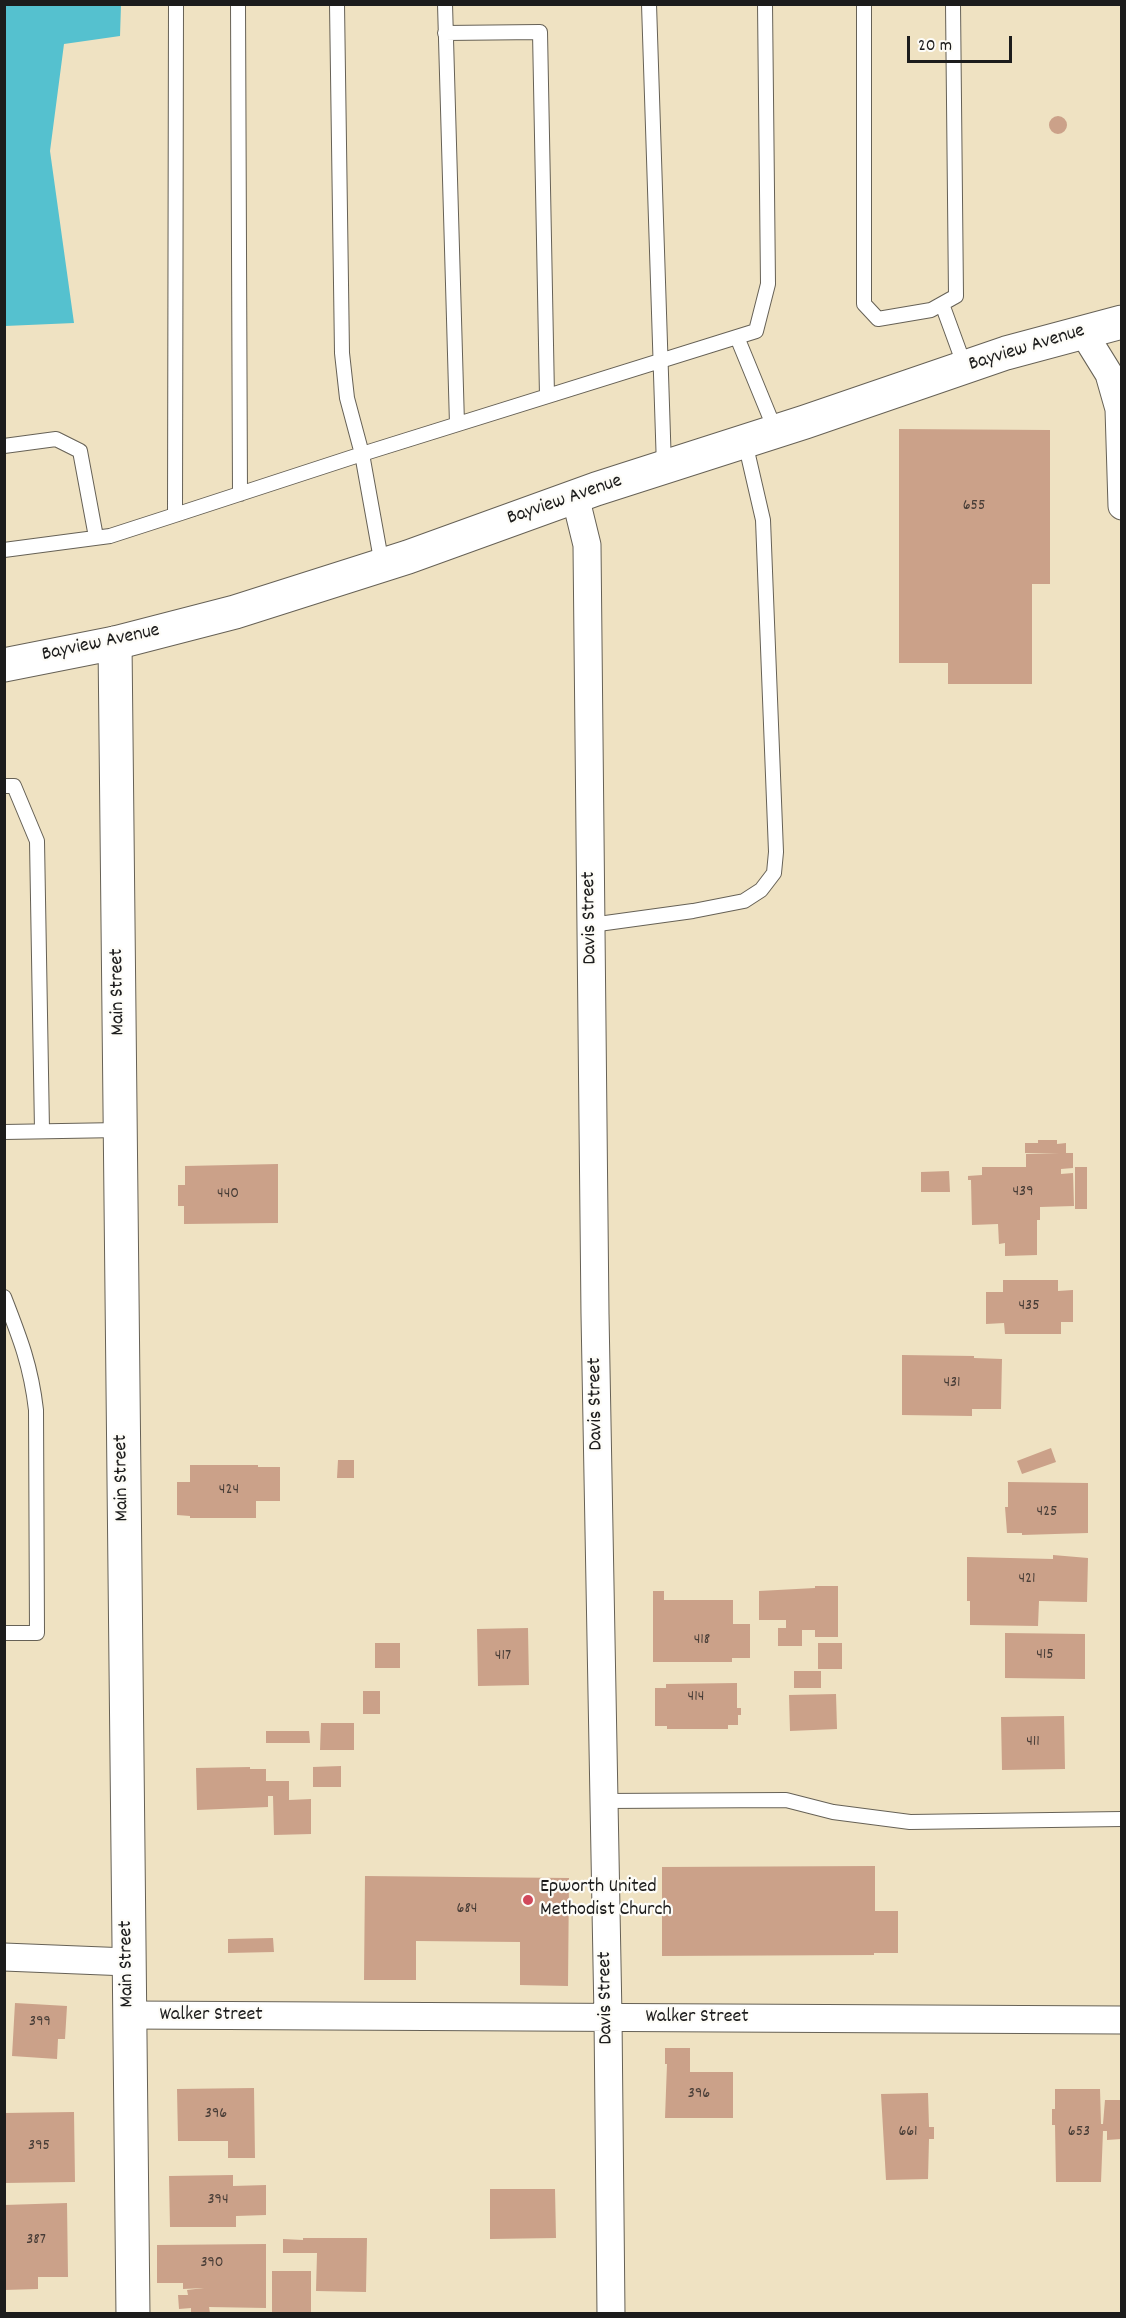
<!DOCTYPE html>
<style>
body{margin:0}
#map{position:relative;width:1126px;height:2318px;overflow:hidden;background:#efe2c2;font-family:Dekko,sans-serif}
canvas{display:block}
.frame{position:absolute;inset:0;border:6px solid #1c1c1c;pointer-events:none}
.scale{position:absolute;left:907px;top:36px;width:105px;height:27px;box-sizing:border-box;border:3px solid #1c1c1c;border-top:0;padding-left:8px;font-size:18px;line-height:21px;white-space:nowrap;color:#1c1c1c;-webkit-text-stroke:4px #fdfcf7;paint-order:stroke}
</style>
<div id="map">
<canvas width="1126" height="2318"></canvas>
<div class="frame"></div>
<div class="scale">20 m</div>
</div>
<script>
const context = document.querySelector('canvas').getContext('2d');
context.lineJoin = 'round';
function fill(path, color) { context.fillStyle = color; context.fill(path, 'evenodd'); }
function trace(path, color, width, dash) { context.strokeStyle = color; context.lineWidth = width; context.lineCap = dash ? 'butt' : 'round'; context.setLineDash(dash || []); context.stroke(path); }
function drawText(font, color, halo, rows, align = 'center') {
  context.font = font + ' Dekko,sans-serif'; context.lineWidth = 4.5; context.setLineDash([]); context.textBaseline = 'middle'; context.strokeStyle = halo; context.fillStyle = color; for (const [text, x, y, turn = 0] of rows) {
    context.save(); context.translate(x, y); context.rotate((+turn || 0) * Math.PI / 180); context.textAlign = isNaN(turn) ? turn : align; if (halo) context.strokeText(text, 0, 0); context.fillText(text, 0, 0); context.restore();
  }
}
fill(new Path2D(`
 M5,4L121,5L120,36L64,44L50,151L74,323L5,326Z`), '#55c1cf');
fill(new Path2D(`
 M1049 125a9 9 0 1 1 18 0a9 9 0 1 1-18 0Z
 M899,429L1050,430V584H1032V684H948V663H899Z
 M1038,1140H1057V1144L1066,1143V1153H1073V1168L1061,1169V1174L1073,1173L1074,1206L1040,1207V1220H1037V1255L1005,1256V1243L999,1244L998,1224L972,1225L971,1180H968V1176L982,1175V1167H1026V1154L1059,1153H1025V1143H1038Z
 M278,1164V1223L184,1224V1206H178V1185H185V1166Z
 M1075,1167H1087V1209H1075Z
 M949,1171L950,1192H921V1172Z
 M1003,1280H1058V1291L1073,1290V1322H1061V1334H1005L1004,1323L986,1324V1292H1003Z
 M902,1355L974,1356V1358L1002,1359L1001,1409H972V1416L902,1415Z
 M1051,1448L1056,1462L1022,1474L1017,1461Z
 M338,1460H354V1478H337Z
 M190,1465H258V1467H280V1501H256V1518H190V1516L177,1515V1482H190Z
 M1008,1482L1088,1483V1533L1022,1535V1533H1007L1005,1507H1008Z
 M1053,1555L1088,1558L1087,1602L1039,1601L1038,1626L970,1625V1601H967V1557L1053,1559Z
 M815,1586H838V1637H815V1630H802V1646H778V1628H786V1620H759V1591L815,1588Z
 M653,1591H664V1600H733V1624H750V1658H732V1662H653Z
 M528,1628L529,1685L478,1686L477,1629Z
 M1005,1633L1085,1634V1679L1005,1678Z
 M375,1643H400V1668H375Z
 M818,1643H842V1669H818Z
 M794,1671H821V1688H794Z
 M737,1683V1708H741V1715H738V1725H728V1729H667V1726H655V1688H666V1684Z
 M363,1691H380V1714H363Z
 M836,1694L837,1729L790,1731L789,1695Z
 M1064,1716L1065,1769L1002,1770L1001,1717Z
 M321,1723H354V1750H320Z
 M266,1731H309L310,1743H266Z
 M341,1766V1787H313V1767Z
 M250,1767V1769H266V1781H289V1800L311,1799V1834L274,1835L273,1796H268V1807L197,1810L196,1768Z
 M875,1866V1911H898V1953H874V1955L662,1956V1867Z
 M365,1876L569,1878L568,1986L520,1985V1942L416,1941V1980H364Z
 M273,1938L274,1952L228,1953V1939Z
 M15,2003L67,2006L65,2039H58L57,2059L12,2056Z
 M665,2048H690V2072H733V2118H665L667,2064H665Z
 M254,2088L255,2158H228V2141H178L177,2089Z
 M1055,2089H1100L1101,2124H1103L1105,2100H1120L1121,2139L1107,2140V2131H1103L1101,2182H1056L1055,2125H1052V2109H1055Z
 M928,2093L929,2127H934V2139H929L928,2179L886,2180L881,2094Z
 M74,2112L75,2182L4,2183V2113Z
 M233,2175V2186L266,2185V2215L236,2216V2227H170L169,2176Z
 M490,2189H555L556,2238L490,2239Z
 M67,2203L68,2277H38V2289L4,2290V2205Z
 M303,2238H367L366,2292L316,2291L317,2253H283V2239L303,2240Z
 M266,2244V2308L209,2307L210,2313H191V2308L179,2309L178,2295H188L187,2290L204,2288L183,2289V2283H157V2245Z
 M272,2271H311V2312H272Z`), '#cba189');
const service = new Path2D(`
 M176,4L175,515L362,454L756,331L768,284L765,4
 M238,4L240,494
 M337,4L342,353L347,398L362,454L382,565
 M445,4L457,424
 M649,4L664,467
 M864,4V304L878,319L931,310L956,296L953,4
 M445,33L540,32L547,396
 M942,304L965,367
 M737,337L776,432
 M4,446L56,439L80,451L96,537
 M4,550L110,536L175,515
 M4,786H14L37,841L42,1130
 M591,925L693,911L744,901L761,890L774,873L776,852L763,520L745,442
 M4,1132L120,1130
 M4,1297C20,1338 31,1366 36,1410L37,1633H4
 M604,1801L786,1800L833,1812L910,1822L1122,1819`);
const minor = new Path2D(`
 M1083,332L1109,374L1119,409L1122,506
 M575,496L587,545L595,1314L608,2017L611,2314
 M4,1957L128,1962
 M128,2015L1122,2020`);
const tertiary = new Path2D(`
 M115,643L133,2314`);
const secondary = new Path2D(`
 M4,665L115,643L235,612L408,557L596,489L805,422L1006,353L1122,322`);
trace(service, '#666156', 16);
trace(minor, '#666156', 29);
trace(tertiary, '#666156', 35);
trace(secondary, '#666156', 35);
trace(service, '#fff', 14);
trace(minor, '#fff', 27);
trace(tertiary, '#fff', 33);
trace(secondary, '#fff', 33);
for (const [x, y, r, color] of [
 [528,1900,6,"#d1495b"]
]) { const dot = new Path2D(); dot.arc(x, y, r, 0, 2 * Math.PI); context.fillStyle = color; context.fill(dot); trace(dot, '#fdfcf7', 2); }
drawText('16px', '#483d37', null, [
 ["655",974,507],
 ["439",1023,1193],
 ["440",228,1195],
 ["435",1029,1307],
 ["431",952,1384],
 ["424",229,1491],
 ["425",1047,1513],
 ["421",1027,1580],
 ["418",702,1641],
 ["415",1045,1656],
 ["417",503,1657],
 ["414",696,1698],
 ["411",1033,1743],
 ["684",467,1910],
 ["399",40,2023],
 ["396",699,2095],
 ["396",216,2115],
 ["661",908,2133],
 ["653",1079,2133],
 ["395",39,2147],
 ["394",218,2201],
 ["387",36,2241],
 ["390",212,2264]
]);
drawText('20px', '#1c1c1c', '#fdfcf7', [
 ["Bayview Avenue",1027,349,-17],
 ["Bayview Avenue",565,501,-19],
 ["Bayview Avenue",101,644,-12],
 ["Davis Street",591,918,-91],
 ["Main Street",119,992,-91],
 ["Davis Street",597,1404,-91],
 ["Main Street",123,1478,-91],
 ["Main Street",128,1964,-91],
 ["Davis Street",607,1998,-91],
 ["Walker Street",211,2016],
 ["Walker Street",697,2018]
]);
drawText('20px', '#1c1c1c', '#fdfcf7', [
 ["Epworth United",540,1888],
 ["Methodist Church",540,1911]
], 'left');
</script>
